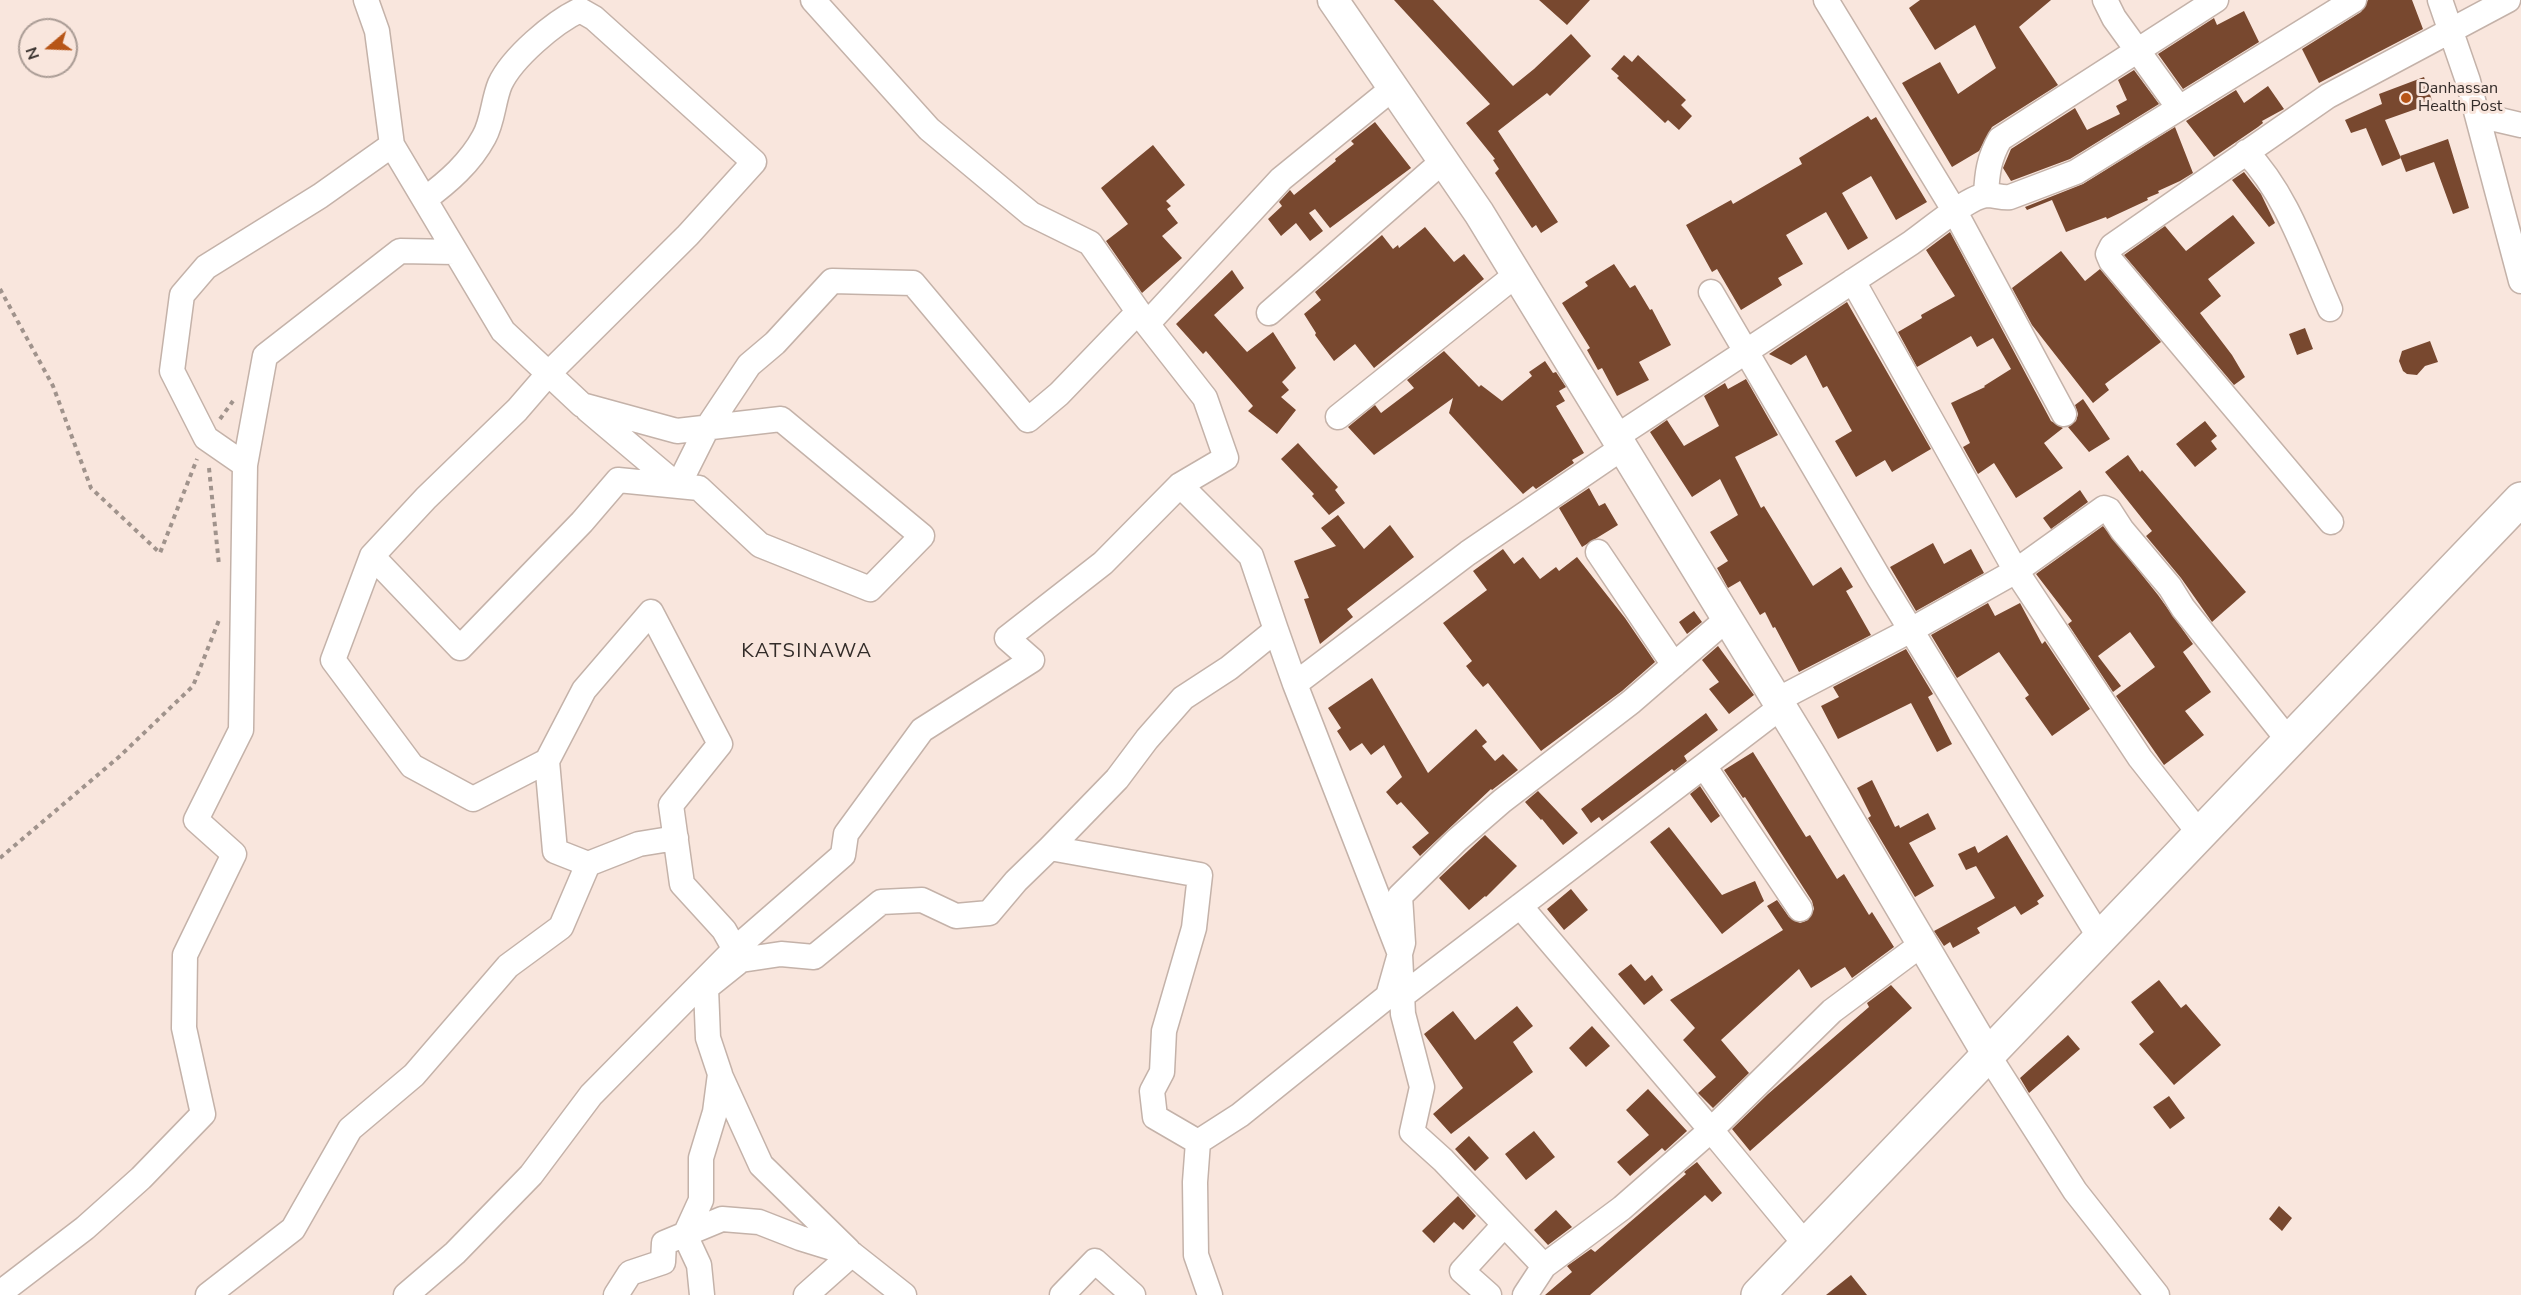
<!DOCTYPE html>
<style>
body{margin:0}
#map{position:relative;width:2521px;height:1295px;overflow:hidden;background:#f9e6dd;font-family:"Nunito Sans",sans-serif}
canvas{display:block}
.north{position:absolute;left:18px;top:18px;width:60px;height:60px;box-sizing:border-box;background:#f9e6dd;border:2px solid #aa9c95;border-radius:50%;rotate:251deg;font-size:16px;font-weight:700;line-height:24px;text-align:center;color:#332c29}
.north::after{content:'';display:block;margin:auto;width:21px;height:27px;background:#b75517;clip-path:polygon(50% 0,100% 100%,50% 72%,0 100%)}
</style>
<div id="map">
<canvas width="2521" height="1295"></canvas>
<div class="north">N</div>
</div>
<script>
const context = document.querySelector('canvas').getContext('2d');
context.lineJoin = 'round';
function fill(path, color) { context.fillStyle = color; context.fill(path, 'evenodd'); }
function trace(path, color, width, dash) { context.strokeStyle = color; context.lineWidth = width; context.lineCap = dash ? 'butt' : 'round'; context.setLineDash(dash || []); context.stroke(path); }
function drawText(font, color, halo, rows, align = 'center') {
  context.font = font + ' "Nunito Sans",sans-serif'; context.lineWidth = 6; context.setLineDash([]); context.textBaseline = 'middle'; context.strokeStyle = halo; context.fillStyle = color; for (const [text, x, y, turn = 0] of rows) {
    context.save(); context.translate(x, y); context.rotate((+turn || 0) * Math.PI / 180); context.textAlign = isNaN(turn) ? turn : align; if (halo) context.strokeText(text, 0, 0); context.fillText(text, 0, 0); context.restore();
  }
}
fill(new Path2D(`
 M1394,0H1433L1513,86L1534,69L1571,34L1591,56L1550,96L1547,93L1498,131L1558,222L1541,233L1536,225L1532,228L1495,173L1499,169L1493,160L1495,159L1466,123L1490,104Z
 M1539,0H1590L1567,25Z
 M1920,0H2051L2019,27L2058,85L1992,127L1979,151L1952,167L1902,83L1940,62L1958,94L1996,68L1975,25L1935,50L1909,8Z
 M2368,0H2412L2423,29L2319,83L2302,49L2361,12Z
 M2244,11L2259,42L2183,89L2158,54L2214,18L2217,25Z
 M1624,55L1632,62L1638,55L1686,100L1681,105L1692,116L1679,130L1668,120L1665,123L1617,78L1619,76L1611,69Z
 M2134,70L2159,104L2070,159L2011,181L2003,168L2011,149L2075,108L2087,130L2120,114L2116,106L2127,100L2118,80Z
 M2424,77L2433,103L2385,120L2401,158L2382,166L2366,128L2351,133L2345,120L2382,104L2379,94Z
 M2268,86L2284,109L2262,121L2263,123L2258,127L2214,157L2186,121L2236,90L2244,103Z
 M1868,116L1871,120L1876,117L1927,202L1896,220L1871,176L1842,193L1868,238L1848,250L1826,212L1786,235L1803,264L1778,278L1782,285L1741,310L1717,269L1712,272L1686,225L1731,200L1733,204L1802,164L1799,158Z
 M1375,122L1411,168L1330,228L1315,209L1309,213L1323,231L1310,241L1296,223L1281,236L1268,219L1282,206L1279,202L1290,190L1294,195L1336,161L1335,159L1354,144L1351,141Z
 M2175,127L2193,173L2180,181L2158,191L2159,193L2147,198L2148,200L2107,219L2106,217L2066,232L2052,200L2027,210L2025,207L2083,184Z
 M2448,139L2469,208L2453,214L2434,162L2406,172L2400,156Z
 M1153,145L1185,185L1166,201L1171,206L1167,209L1178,223L1162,236L1182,258L1142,293L1106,241L1128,224L1101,188Z
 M2244,172L2261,194L2275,223L2269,227L2232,180Z
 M2233,215L2255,243L2208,279L2221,296L2200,313L2232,355L2245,377L2234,385L2124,255L2165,226L2186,251Z
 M1425,227L1454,262L1464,254L1484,279L1374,368L1355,344L1334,361L1315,335L1316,333L1304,314L1321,300L1315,292L1382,235L1393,249L1398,245L1399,248Z
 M1950,232L2051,421L2063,428L2044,443L2063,468L2016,498L1994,463L1978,474L1963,447L1970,443L1951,403L1985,387L1984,386L2011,369L1993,338L1977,347L1971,336L1917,367L1898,332L1922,318L1921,315L1955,296L1926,250Z
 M2061,251L2085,281L2100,269L2161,342L2105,384L2109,390L2093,403L2032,325L2012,288Z
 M1614,264L1630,288L1635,285L1650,310L1652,309L1671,345L1639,362L1649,380L1617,396L1602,368L1598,370L1587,350L1590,348L1562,303L1588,286L1585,282Z
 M1232,270L1244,288L1214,315L1247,352L1273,332L1296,368L1282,382L1289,390L1281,397L1296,410L1277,434L1248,411L1253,406L1206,351L1203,354L1176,324Z
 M1847,302L1931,449L1892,472L1885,460L1856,477L1835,441L1852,431L1827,386L1823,388L1806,355L1791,365L1769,354Z
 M2305,328L2313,349L2297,355L2289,334Z
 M2430,341L2438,362L2425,366L2417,375L2407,374L2403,371L2399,361L2402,351Z
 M1444,351L1479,387L1481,385L1502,401L1532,376L1529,372L1545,361L1553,373L1556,372L1566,387L1559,391L1565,401L1556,406L1584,453L1572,460L1574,463L1536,489L1533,486L1523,494L1449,413L1453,398L1374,455L1348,427L1375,405L1381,413L1414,388L1407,380Z
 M1746,379L1778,435L1735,457L1761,508L1764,506L1813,586L1841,567L1853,587L1846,591L1871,635L1799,672L1775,627L1773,628L1765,612L1760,615L1740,581L1728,588L1717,568L1728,561L1710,532L1738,515L1720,479L1692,497L1650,432L1667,420L1684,446L1719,426L1704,396L1725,383L1728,389Z
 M2083,399L2110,439L2089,452L2068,427L2076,421L2078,414L2075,405Z
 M2205,421L2217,436L2211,441L2217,449L2195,467L2176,444Z
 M1298,443L1338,487L1335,490L1345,503L1329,515L1312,496L1314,494L1281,459Z
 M2128,455L2140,472L2142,470L2246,592L2212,622L2181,578L2146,536L2152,531L2105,472Z
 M1589,488L1599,506L1605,503L1618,525L1582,547L1559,508Z
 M2080,490L2088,502L2051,529L2043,518Z
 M1338,515L1364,549L1390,525L1414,557L1347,609L1353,617L1320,644L1304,599L1309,598L1294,561L1336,546L1321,528Z
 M2103,526L2158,595L2193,644L2183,652L2211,692L2185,711L2204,735L2164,765L2116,696L2155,667L2130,632L2098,656L2121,686L2113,692L2068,624L2072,621L2036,574Z
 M1933,543L1944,564L1971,549L1984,573L1916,611L1890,567Z
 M1503,549L1514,564L1523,557L1540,579L1556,567L1559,571L1577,557L1625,618L1655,662L1622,691L1541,751L1488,683L1483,687L1473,675L1466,666L1472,661L1443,623L1487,590L1473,571Z
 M1988,603L1995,616L2020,603L2042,644L2045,641L2090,709L2052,736L2025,698L2029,695L1999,652L1957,678L1931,635Z
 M1694,611L1702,622L1687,634L1679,622Z
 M1718,646L1754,695L1729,714L1709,689L1719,682L1702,660Z
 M1906,649L1933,694L1928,697L1952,744L1937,752L1911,703L1838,739L1821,706L1839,697L1833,687Z
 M1372,678L1428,773L1476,729L1487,742L1482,746L1495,761L1503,754L1518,770L1492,790L1491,789L1420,856L1412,847L1429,833L1401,802L1397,805L1386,792L1402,777L1384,745L1371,755L1362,743L1350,751L1337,731L1341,728L1328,708Z
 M1706,713L1718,730L1684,756L1687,761L1674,771L1672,769L1602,821L1599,817L1591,823L1581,809Z
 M1753,752L1806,837L1810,835L1837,879L1844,874L1869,915L1872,912L1894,947L1852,978L1845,967L1811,988L1799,969L1721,1040L1749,1073L1713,1108L1698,1093L1716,1077L1683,1040L1695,1028L1670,1000L1783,930L1767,906L1777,900L1789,917L1800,923L1808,920L1814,909L1812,901L1745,797L1743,798L1724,770Z
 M1872,780L1895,827L1899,825L1900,828L1928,813L1936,829L1909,843L1934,886L1915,897L1868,818L1871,816L1857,788Z
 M1700,786L1720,816L1711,823L1690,794Z
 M1538,791L1578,833L1563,845L1542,819L1541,820L1525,802Z
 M1669,827L1722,895L1755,881L1764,901L1722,934L1650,842Z
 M1485,835L1517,866L1486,897L1485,896L1469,910L1439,878Z
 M2007,835L2044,896L2037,901L2039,904L2021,915L2015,906L1977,928L1980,933L1953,948L1950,942L1944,946L1934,931L1995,898L1976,866L1966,870L1958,854L1975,846L1978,853Z
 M1571,889L1588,910L1564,930L1547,909Z
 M1631,964L1645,981L1652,975L1663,990L1644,1005L1618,974Z
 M2159,980L2181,1008L2186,1004L2221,1045L2174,1085L2139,1044L2154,1032L2131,1002Z
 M1891,985L1912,1008L1750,1151L1732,1129L1768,1094L1869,1007L1867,1003Z
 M1517,1006L1533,1026L1513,1042L1533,1072L1451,1134L1433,1114L1463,1088L1424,1034L1453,1011L1475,1040Z
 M1592,1026L1610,1046L1586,1067L1569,1048Z
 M2068,1035L2080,1049L2029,1093L2020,1078Z
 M1648,1089L1687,1131L1665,1151L1662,1148L1630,1176L1617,1162L1649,1135L1626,1110Z
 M2169,1096L2185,1118L2170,1129L2153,1107Z
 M1534,1131L1555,1157L1526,1180L1505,1154Z
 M1469,1136L1489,1158L1475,1171L1455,1149Z
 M1697,1162L1722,1193L1712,1202L1705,1195L1590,1295H1545L1572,1272L1567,1266L1591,1249L1595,1252L1686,1174L1684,1172Z
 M1458,1196L1476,1216L1463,1230L1454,1222L1434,1243L1422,1231Z
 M2279,1206L2292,1218L2282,1231L2269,1219Z
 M1556,1210L1572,1227L1548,1245L1534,1230Z
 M1851,1275L1867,1295H1826Z`), '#78482f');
const minor = new Path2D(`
 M366,0L377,31L392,145L503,331L582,405L677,431L781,419L922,536L870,589L760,545L699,488L618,480L582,522L460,648L372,556
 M813,0L929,129L1031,214L1090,243L1147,324L1205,398L1226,458L1180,485
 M1826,0L1954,210L2064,414
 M2105,0L2114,18L2179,108
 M2440,0L2468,81L2521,281
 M2478,115L2521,125
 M2246,152C2287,194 2306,255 2330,309
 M1986,195C1987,173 1989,158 2000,139L2216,0
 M425,199C448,182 470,163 484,137C493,121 493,101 500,84C512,58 554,22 580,10L594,18L754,162L688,235L549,373L517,410L426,498L372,556L333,660L412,766L473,799L547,761
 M1853,281L2016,571L2140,758L2200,834
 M1711,292L1879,578L2100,938
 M1269,313L1443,161
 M1147,324L1281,179L1393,88
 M588,410L678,486L707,428L749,365L775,343L832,281L913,283L1028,420L1059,394L1138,312
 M1338,417L1517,274
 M1616,437L1911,243C1927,232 1969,196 1987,195C1995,195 2002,198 2010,197L2076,172L2354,0
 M245,465L206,438L172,371L182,295L206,267L320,196L392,145
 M2331,522L2111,261L2108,254L2112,246L2328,96L2508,0
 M1598,552L1674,665
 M1276,630L1295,684L1468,553L1622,448
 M1295,684L1400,954L1403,1014L1422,1087L1412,1132L1443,1160L1544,1266L1525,1295
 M1777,700L1911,630L2016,571L2104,508L2109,510L2122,530L2170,587L2183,608L2289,741
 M1704,766L1800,909
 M676,838L639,844L588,864L555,851L547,761L584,690L651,612L720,744L671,805L682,884L724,930L741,960
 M1520,906L1711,1130L1832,1011L1922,944
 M1402,996L1781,707
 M1988,1055L2075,1191L2157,1295
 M720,1075L761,1165L848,1250
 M1198,1142L1240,1115L1388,996L1403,943L1400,896L1457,840L1502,801L1631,702L1727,619
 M1198,1142L1195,1182L1196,1255L1210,1295
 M1544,1266L1622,1208L1711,1130L1806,1245
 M0,1293L85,1228L141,1178L203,1114L184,1028L185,955L234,854L196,820L241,730L245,465L265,356L400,251L455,252
 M208,1295L293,1229L350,1129L414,1075L508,966L561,927L588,864
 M406,1295L455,1253L531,1175L591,1095L735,949L843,855L846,834L922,730L1032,660L1007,638L1103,563L1180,485L1251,556L1276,630L1229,668L1183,698L1147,739L1117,779L1050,848L1200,875L1194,928L1164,1031L1162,1072L1152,1091L1155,1117L1198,1142
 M616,1295L630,1273L663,1262L664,1243L722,1219L759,1222L800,1238L852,1254
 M702,1295L699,1265L685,1235L701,1200V1158L715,1112L720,1074L708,1038L706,988L741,960L781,954L814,957L881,902L922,900L956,916L989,913L1016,881L1050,848
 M806,1295L852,1254L904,1295
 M1062,1295L1095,1261L1133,1295
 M1489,1295L1462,1271L1504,1225`);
const tertiary = new Path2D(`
 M1333,0L1479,213L1810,754L1988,1055`);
const secondary = new Path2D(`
 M1758,1295L2521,499`);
trace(minor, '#c4b2a9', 27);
trace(tertiary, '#c4b2a9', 33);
trace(secondary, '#c4b2a9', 36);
trace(new Path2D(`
 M0,289L53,386L91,488L160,553L197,459
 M220,419L233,401
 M209,468L219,565
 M0,858L120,756L193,686L219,620`), '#a0938c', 4, [4.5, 4.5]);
trace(minor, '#fff', 24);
trace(tertiary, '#fff', 30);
trace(secondary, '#fff', 33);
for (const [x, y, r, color] of [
 [2406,98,6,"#b75517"]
]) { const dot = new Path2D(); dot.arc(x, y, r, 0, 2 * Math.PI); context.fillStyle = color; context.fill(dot); trace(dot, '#f9e6dd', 2); }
drawText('16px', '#332c29', '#f9e6dd', [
 ["Danhassan",2418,89],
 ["Health Post",2418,107]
], 'left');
context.letterSpacing = '1.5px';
drawText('20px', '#332c29', '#f9e6dd', [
 ["KATSINAWA",807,652]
]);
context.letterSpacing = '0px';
</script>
